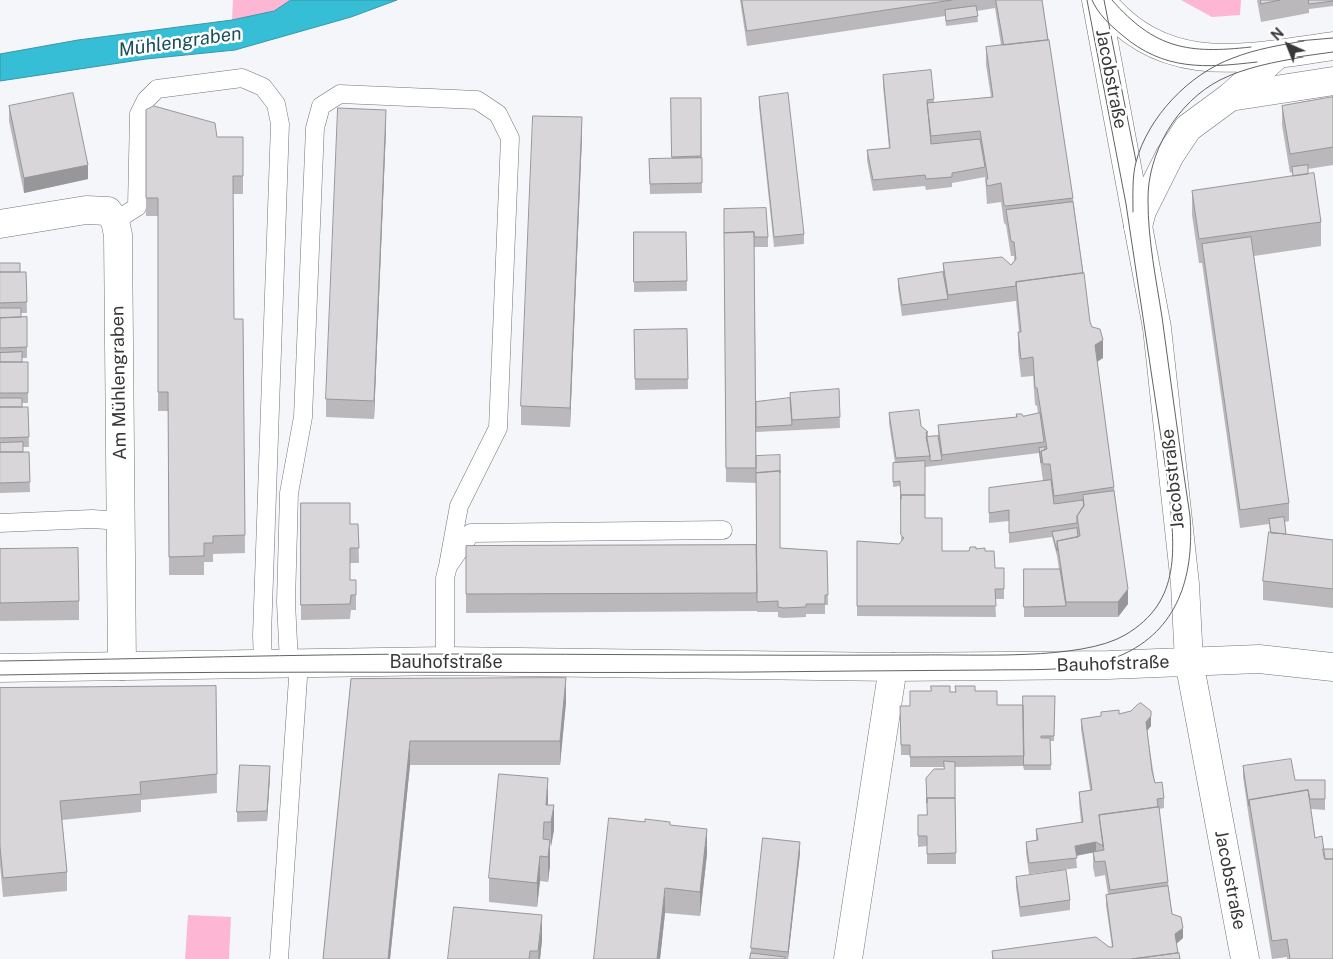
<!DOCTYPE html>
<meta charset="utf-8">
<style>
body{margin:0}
#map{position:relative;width:1333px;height:959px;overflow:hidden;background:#f5f6f9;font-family:"Public Sans",sans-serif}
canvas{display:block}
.north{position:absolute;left:1263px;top:20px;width:50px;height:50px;-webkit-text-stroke:4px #fff;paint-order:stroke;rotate:316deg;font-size:14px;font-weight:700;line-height:20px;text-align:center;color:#383839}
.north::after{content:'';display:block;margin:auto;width:18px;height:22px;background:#383839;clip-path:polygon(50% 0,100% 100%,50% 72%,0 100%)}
</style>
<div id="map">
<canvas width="1333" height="959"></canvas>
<div class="north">N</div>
</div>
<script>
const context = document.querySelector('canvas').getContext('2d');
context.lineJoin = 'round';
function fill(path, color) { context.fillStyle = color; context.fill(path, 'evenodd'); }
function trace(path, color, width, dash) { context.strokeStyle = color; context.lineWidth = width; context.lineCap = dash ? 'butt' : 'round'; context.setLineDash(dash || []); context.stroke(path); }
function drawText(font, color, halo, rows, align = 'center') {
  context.font = font + ' "Public Sans",sans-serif'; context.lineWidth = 5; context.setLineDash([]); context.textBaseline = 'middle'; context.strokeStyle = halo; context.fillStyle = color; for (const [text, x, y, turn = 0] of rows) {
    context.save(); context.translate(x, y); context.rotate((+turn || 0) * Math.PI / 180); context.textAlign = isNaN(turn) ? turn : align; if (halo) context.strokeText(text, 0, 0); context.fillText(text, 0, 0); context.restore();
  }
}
fill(new Path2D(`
 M233,0H291L274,11L232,20Z
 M1181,0H1241L1240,15L1212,17Z
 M188,915L231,917L229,959H185Z`), '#fdb7d5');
const water = new Path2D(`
 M291,0H397L351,17L235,50L146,59L0,81V54L78,40L232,20L274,11Z`);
fill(water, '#37bed7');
trace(water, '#3796a8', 1);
const service = new Path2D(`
 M115,221L137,207L139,114L146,100L157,89L242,78L263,87L276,104L280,124L262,635L263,663
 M0,523L92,519L121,521
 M445,661V578L448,566L471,533L723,530
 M289,663L286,602L289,493L303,417L315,128L321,106L340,94L477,100L498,114L510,138L498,428L459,506L448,566
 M279,959L299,663`);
const minor = new Path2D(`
 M1101,0C1163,79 1247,58 1333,46
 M1230,97L1333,81
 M0,224L86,210L108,211L115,221L118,235L122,666
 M1138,226L1142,211L1170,155L1188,128L1230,97L1278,54
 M848,959L893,667`);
const tertiary = new Path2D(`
 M1096,0L1157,328L1185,584L1189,661L1245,959
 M0,668L445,661L893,667L1108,665L1259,659L1333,667`);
trace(service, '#747478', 19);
trace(minor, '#747478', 29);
trace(tertiary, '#747478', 29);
trace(service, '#fff', 18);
trace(minor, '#fff', 28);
trace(tertiary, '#fff', 28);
trace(new Path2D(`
 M1092,0C1098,14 1110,25 1122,35C1164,71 1205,68 1257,62
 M1104,0L1136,161
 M1112,0C1155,49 1188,54 1251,47
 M1298,41L1333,38
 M1297,57L1333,52
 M1133,212C1133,196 1132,177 1136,162C1148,117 1189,74 1233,58C1256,49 1280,45 1304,41
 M0,661C149,659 298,654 447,654C605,654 763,656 920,655C973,654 1081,661 1125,635C1183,601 1174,547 1169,491L1126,204L1087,0
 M0,675C285,669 571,675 856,671C901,671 947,670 992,670C1036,669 1085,673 1126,653C1181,626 1194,571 1190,516C1180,450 1171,384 1162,317C1156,279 1148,240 1148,201C1147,153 1177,102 1220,80C1246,67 1275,62 1303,57`), '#636365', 1);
fill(new Path2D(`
 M740,0H1042L1073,198L1090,322L1103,358L1097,362L1114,487L1128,604L1118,617H1024V569H1059L1057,556L1052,537L1009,543V521L989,523V488L1043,481L1039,453L925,467V518L942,551H969L976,549L985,551L995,568H1004V599H995L996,617L857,616V541L899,544L901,542V505L900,486L893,487V463H895L889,423V413L921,426L928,432V437L938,436V425L1016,417V414L1023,416L1038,413L1037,406L1035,405L1033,376L1021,377L1018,351V332H1019L1016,301L902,316L898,289V279L943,272V263L1011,265L1014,261V256H1011L1006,225L1004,223L1001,202L987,204L985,176V177L952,183V187L926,190L925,186L873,191L867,160V150L889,148L883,86V75L934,99V103L991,97L986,65V47L1001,45L995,8L977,11L978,22L946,26L945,16L747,46Z
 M1257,0H1333V6L1309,9V13L1261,22Z
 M759,97L804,234V244L774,247L759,107Z
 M1333,97V165L1308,169V174L1321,222V246L1254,256L1289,503V521L1285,522L1286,534L1333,540V608L1263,600V581L1270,533L1269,524L1240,528L1202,263H1199L1192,215V191L1293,176L1292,172L1290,173L1282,125V106Z
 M671,98H701L702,193L650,194L649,159H672Z
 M9,106L88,179L24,193L9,121Z
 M146,110L217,137H243V194H233L234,319H243L245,553L213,554V562H204V575H169L168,411H158V216H146Z
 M386,129L374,419L326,417V399Z
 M582,136L570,427L521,425V406Z
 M724,209L768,237V247H754L756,402L790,399L839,389L840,428L756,432V473L780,548L827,551L828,605H825V614H806V617L783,618L778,617V612H757V610V611L466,613V546L756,545V483L726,482Z
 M634,232H686L687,291L634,292Z
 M0,263L20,272H26L27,313H21V317H27V358H22V362H28V403H22V407H28L29,447H23V452H29L30,492L0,493Z
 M687,329L688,389L635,390L634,330Z
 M301,503L350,524H358L359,563H350V580H356V610H351L350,619L301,620Z
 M0,549L79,601V620L0,621Z
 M351,679L566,702L560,765H410L390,959H323Z
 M216,686L217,793L141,800V812L62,820L67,872V891L3,897L0,865V688Z
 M975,691L997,705H1023L1055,696L1054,741H1050L1051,770H1024L1023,766L955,767L956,864H927V846L918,847V815H927L944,769V767H910V755H901L900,706H910L950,692Z
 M1151,711V726L1147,731L1155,783L1164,798V808L1159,809L1172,914L1183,938L1176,944L1178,953L1180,959H992V951L1112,947L1106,905V895L1108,894L1105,875L1095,877L1093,867V852L1076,856L1077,868L1029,874L1026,853V842L1036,841V829L1081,822L1079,802V792L1090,790L1081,729V719L1101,716V712L1119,714Z
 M1243,766L1295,780H1325V810L1311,809L1333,959H1287V957L1272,959L1249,818L1243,777Z
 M270,776L267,821L237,822V812Z
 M548,805L554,830L550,847V865L548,882L540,881L537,907L489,902V878Z
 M670,825L707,854L700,916L665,913L660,959H594Z
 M800,853L788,959H750L751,948Z
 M1016,877L1070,900V910L1020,917L1016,887Z
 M542,940L540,959H448Z`), '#bab8bb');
fill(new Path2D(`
 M386,110V129L374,419V401Z
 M582,117V136L570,427V408Z
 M88,165V179L24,193V178Z
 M1103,340V358L1095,363V345Z
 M1128,589V604L1118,617V602Z
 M566,678V702L560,765V741Z
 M1151,716V726L1146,732V722Z
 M410,741V765L390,959H388Z
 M270,766V776L267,821V811Z
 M548,778V803L546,822V805Z
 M554,805V830L551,847V822Z
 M707,829V854L700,916V892Z
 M550,840V865L548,882V857Z
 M800,842V853L788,959V952Z
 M1096,842V852L1075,856V846Z
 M540,856V881L537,907V883Z
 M665,888V913L660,959H657Z
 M542,915V940L540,959H538Z
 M1183,928V938L1175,945V934Z`), '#979698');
const building = new Path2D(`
 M742,0H952L747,31Z
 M996,0H1042L1048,40L1004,45Z
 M1261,0H1280L1261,4Z
 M1309,0H1333V1L1309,4Z
 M976,6L978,16L946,21L945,10Z
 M1049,40L1073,198L1006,206L1004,205L1001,183L987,186L986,179H988L980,131L931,136L927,103L993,97L986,47Z
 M931,70L934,99L927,100L931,144L980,139L985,167L952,173V177L926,179L925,175L873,180L867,150L890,148L883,75Z
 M73,93L88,165L24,178L9,106Z
 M788,93L804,234L774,237L759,97Z
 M1333,97V147L1290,154L1282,106Z
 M671,98H701V156L672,157Z
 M154,106L215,123L217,137H243V176H233L234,319H243L245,535L213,536V543H204V556L169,557L168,392H158V198H146V110Z
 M338,108L386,110L374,401L326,399Z
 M533,116L582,117L570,408L521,406Z
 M702,158V183L650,184L649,159Z
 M1308,165V174L1293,176L1292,167Z
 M1314,173L1321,222L1199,239L1192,191Z
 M1073,202L1083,273L1016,282V286L948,295L943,263L1002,257L1011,265L1016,259L1014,242L1011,241L1006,210Z
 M766,208L768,237H754V232L724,233V209Z
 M634,232H686L687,281L634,282Z
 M754,232L756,468H726L724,233Z
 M1251,237L1289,503L1240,510L1202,244Z
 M0,263H20V272H0Z
 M0,272H26L27,302L0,303Z
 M943,272L948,299L902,305L898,279Z
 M1084,273L1090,322L1092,327L1100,329L1103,340L1095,345L1114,487L1054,496L1050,464H1043L1041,451L1047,449L1037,388L1035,387L1033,357L1021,359L1018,332H1021L1016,282Z
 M0,308H21V317L0,318Z
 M27,317V347L0,348V318Z
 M687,329L688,379H635L634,330Z
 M22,352V362H0V353Z
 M0,362H28V393H0Z
 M839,389L840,417L792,420L790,393Z
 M0,398H22V407H0Z
 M790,398L792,425L756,427V402Z
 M0,407H28L29,437L0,438Z
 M919,410L921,426L928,432H926L930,456L896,458L889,413Z
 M1040,413L1044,442L942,455L938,425L1017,417L1016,414H1022L1023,416Z
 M938,436L942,460L930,461V456L926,437Z
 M23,442V452H0V443Z
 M1045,447V450L1041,451V463L1039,448Z
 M0,452H29L30,482L0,483Z
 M780,455V473V471L756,473V456Z
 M925,461V495H901V499L900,481L893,482V463Z
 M780,471V548L827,551L828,595H825V604H806V607L783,608L778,607V601L757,602L756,473Z
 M1051,480L1054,504L1083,500L1084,506L1077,516V523L1009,533V510L989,513V488Z
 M1114,491L1128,589L1118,602H1066L1057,541L1080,536L1077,516L1084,505L1083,495Z
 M901,495H925V518H942V551H969L970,547H976V549L985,548V551H994L995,568H1004V589H995L996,606H857V541L899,544L904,538L901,535Z
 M301,503H350V524H358L359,548H350V580H356V595H351L350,604L301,605Z
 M1284,517L1286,534L1271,533L1269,519Z
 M1077,528L1078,537L1057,541V551L1052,532Z
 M1269,532L1333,540V589L1263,581Z
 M756,545L757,593L466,594V546Z
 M78,548L79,601L0,603V549Z
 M1024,569H1060L1066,606L1024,607Z
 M566,678L560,741H410L388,959H323L351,679Z
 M216,686L217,774L140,782L141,794L60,801L67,872L3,878L0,846V688Z
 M931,686H950V692H956L955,686H975V691H997V705H1023L1024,756L910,757V745H901L900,706H910V691H931Z
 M1023,696H1055L1054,736H1041V738H1050L1051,765H1024Z
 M1141,703L1151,711V716L1146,722L1152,771L1155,783L1162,782L1164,798L1157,799L1158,807L1099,815L1103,846L1096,842L1075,846L1077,858L1029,863L1026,842L1038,840L1036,829L1083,822L1079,792L1092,790L1081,719L1101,716V712L1119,710V714L1131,711L1137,705Z
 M1291,759L1295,780H1325V799H1310L1308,790L1249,800V806L1243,766Z
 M944,761L955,762V798H927V803L926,778L934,769H944Z
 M240,765L270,766L267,811L237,812Z
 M499,774L548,778L546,805H554L551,822H544L543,839L550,840L548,857L540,856L537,883L489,878Z
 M1308,790L1315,838L1322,836L1325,859H1333V959H1290L1287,939L1272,941L1249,800Z
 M927,798H955L956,853L927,854V836H918V815H927Z
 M1159,807L1168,882L1110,890L1105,861L1095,862L1093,852L1104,850L1099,815Z
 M609,818L645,822V819L670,822V825L707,829L700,892L665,888L657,959H594Z
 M763,838L800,842L788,952L751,948Z
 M1323,849H1333V859H1325Z
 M1066,870L1070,900L1020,907L1016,877Z
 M1168,886L1172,914L1181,917L1183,928L1175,934L1178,953L1132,959H993L992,951L1096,937L1109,947H1113L1106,895Z
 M454,907L542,915L538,951H530L529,959H448Z
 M751,953L785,957V959H750Z
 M1179,953L1180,959H1132Z`);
fill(building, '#d8d6d9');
trace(building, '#979698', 1);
drawText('18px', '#383839', '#fff', [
 ["Jacobstraße",1111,79,79],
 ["Am Mühlengraben",119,383,-91],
 ["Jacobstraße",1173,479,-96],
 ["Bauhofstraße",446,662],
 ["Bauhofstraße",1113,664,-2],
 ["Jacobstraße",1230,880,79]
]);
drawText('italic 19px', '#184f5a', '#fff', [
 ["Mühlengraben",180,42,-8]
]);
</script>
